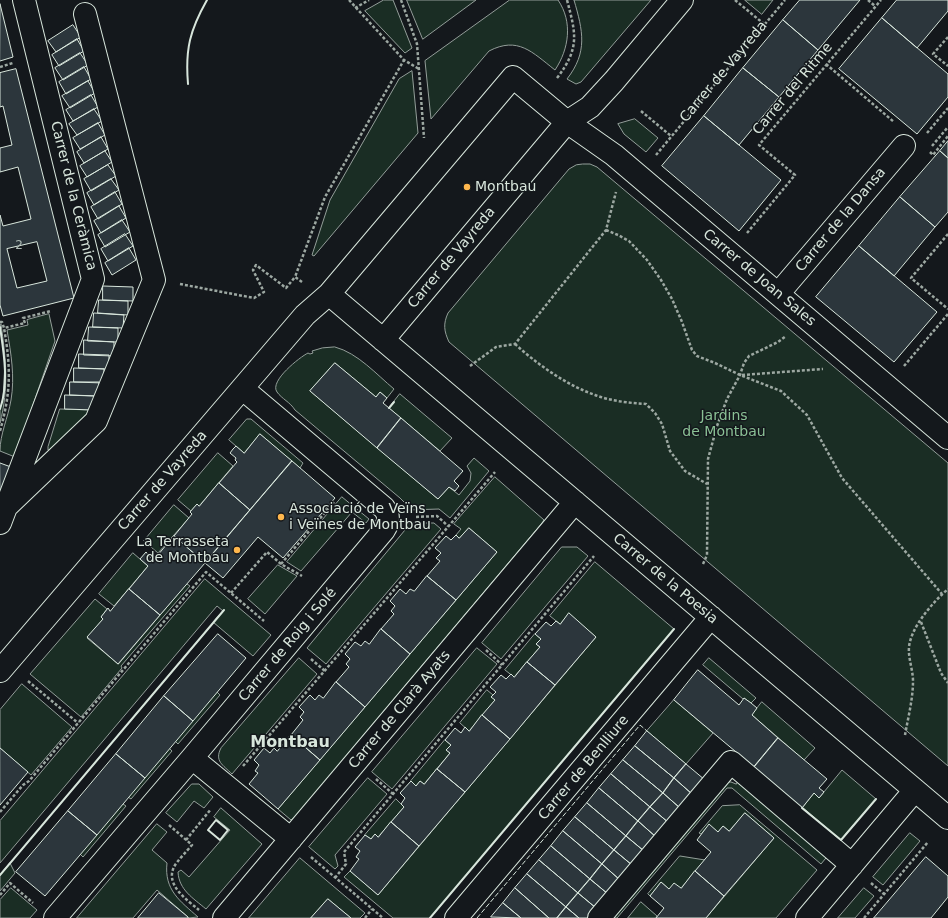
<!DOCTYPE html>
<meta charset="utf-8">
<style>
body{margin:0}
canvas{display:block;background:#14181c}
</style>
<canvas width="948" height="918"></canvas>
<script>
const context = document.querySelector('canvas').getContext('2d');
context.lineJoin = 'round';
function fill(path, color) { context.fillStyle = color; context.fill(path, 'evenodd'); }
function trace(path, color, width, dash) { context.strokeStyle = color; context.lineWidth = width; context.lineCap = dash ? 'butt' : 'round'; context.setLineDash(dash || []); context.stroke(path); }
function drawText(font, color, halo, rows, align = 'center') {
  context.font = font + ' "DejaVu Sans",sans-serif'; context.lineWidth = 3; context.setLineDash([]); context.textBaseline = 'middle'; context.strokeStyle = halo; context.fillStyle = color; for (const [text, x, y, turn = 0] of rows) {
    context.save(); context.translate(x, y); context.rotate((+turn || 0) * Math.PI / 180); context.textAlign = isNaN(turn) ? turn : align; if (halo) context.strokeText(text, 0, 0); context.fillText(text, 0, 0); context.restore();
  }
}
const green = new Path2D(`
 M384,0H393L412,48L405,53L365,11Z
 M407,0H476L423,39Z
 M510,0H558C573,22 569,49 555,70C532,52 518,36 489,51L431,119L425,61Z
 M574,0H651L581,82L576,84L567,79C588,52 583,31 574,0Z
 M745,0H773L762,14Z
 M412,71L418,133L314,256L312,255L330,200L399,79Z
 M635,119L658,138L646,152L624,134L618,124Z
 M583,164H590L597,167L948,463V766L449,342C444,331 443,324 448,313L569,169L576,165Z
 M49,314L55,341L15,457L0,451C0,434 8,418 11,400C15,377 11,353 7,330L28,325L27,320Z
 M1,324C6,359 9,388 0,423V409L3,399L5,361L0,327Z
 M335,347C358,353 377,375 394,389L387,398L380,392L376,397L335,363L310,391L438,499L449,487L459,495L470,481L471,473L467,466L474,458L489,471L450,518L439,509L408,510L405,503L400,498L295,410C290,402 282,399 277,392C269,381 300,357 308,353L310,354L313,353L312,351L322,348Z
 M400,394L452,438L440,451L389,408Z
 M60,409L92,410L51,451L48,450V447Z
 M247,419H251L303,463L300,468L260,434L244,453L229,440Z
 M218,453L233,466L199,506L197,504L191,511L178,500Z
 M495,477L544,520L542,523L294,818L291,820L278,809L497,552L469,528L459,538L456,535L461,529L454,524Z
 M342,497L369,519L366,523L352,512L301,571L287,562Z
 M174,505L189,518L158,553L144,541Z
 M408,523H434L441,529L326,664L307,648L405,530Z
 M562,547H577L588,556L501,659L482,643Z
 M133,553L148,566L114,606L99,594Z
 M595,562L674,629L430,918H393L344,877L350,871L378,895L596,637L569,614L560,624L550,616Z
 M278,565L297,576L265,614L248,599Z
 M205,579L271,635L253,656L213,622L223,611L217,606L0,863V821Z
 M187,584L190,586L121,666L122,668L81,717L30,674L95,599L107,609L101,617L103,619L87,638L118,664Z
 M535,634L541,639L536,644L540,647L514,677L505,670Z
 M477,648L497,664L392,789L372,772Z
 M299,658L317,674L232,774C223,765 214,761 221,748Z
 M709,658L756,698L751,703L744,698L743,699L703,665Z
 M22,684L72,727L31,775L0,748V710Z
 M487,690L493,695L492,697L495,700L469,731L460,723Z
 M217,692L220,695L178,744L175,741Z
 M674,700L713,733L686,764L647,731Z
 M762,702L815,748L804,760L752,715Z
 M445,740L451,745L446,750L450,753L424,784L420,781L416,786L411,781Z
 M169,748L172,751L131,799L128,797Z
 M751,764L802,808L814,793L819,798L842,770L876,799L838,843L749,767Z
 M368,778L387,794L335,855L338,866L335,869L309,847Z
 M740,778L830,853L821,864L732,788H727L617,918H612L726,782H731L736,784Z
 M192,784H199L213,797L204,808L194,801L177,822L166,813Z
 M396,799L404,807L378,837L375,834L371,839L365,835Z
 M123,804L126,806L83,857L80,854Z
 M740,805L817,870L776,918H706L774,838L745,813L729,831L723,826L718,832L709,825L701,834L699,833L722,806Z
 M221,808L262,844L206,909C193,898 179,890 178,872L181,870L189,877L230,830L214,817Z
 M157,824L167,832L152,850L167,863C164,890 180,901 198,917L188,918V917L157,890L133,918H77Z
 M910,833L920,841L883,885L873,877Z
 M680,856L705,860L681,888L669,889L661,882L650,896L648,894Z
 M300,858L365,913L360,918H351L328,899L311,918H249Z
 M10,863L15,873L0,891V875Z
 M11,888L37,910L30,918H0V900Z
 M864,888L874,896L855,918H838Z
 M641,902L657,916L656,918H628Z`);
fill(green, '#1a2d24');
trace(green, '#939e99', 1);
const building = new Path2D(`
 M800,0H860L818,50L783,20Z
 M897,0H948V11L917,48L882,18Z
 M0,4L13,57L0,61Z
 M882,18L948,74V97L917,134L839,69Z
 M783,20L818,50L779,97L743,68Z
 M73,25L81,37L56,52L48,41Z
 M77,39L84,51L59,66L52,55Z
 M80,53L88,65L63,80L55,68Z
 M84,67L91,79L66,94L59,82Z
 M743,68L779,97L739,145L704,116Z
 M16,69L74,298L3,316L0,305V215L3,226L31,219L18,167L0,172V148L12,145L3,106L0,107V73ZM37,242L47,281L17,288L7,249Z
 M88,81L95,93L70,108L62,96Z
 M91,95L98,107L73,121L66,110Z
 M94,109L102,121L77,135L69,124Z
 M704,116L781,180L739,231L662,166Z
 M98,123L105,135L80,149L73,138Z
 M101,137L108,149L84,163L77,152Z
 M948,141V158L940,151Z
 M105,151L112,162L87,177L80,166Z
 M940,151L948,158V212L935,227L900,197Z
 M108,165L116,176L91,191L84,179Z
 M111,179L119,190L94,205L87,193Z
 M115,192L122,204L98,219L91,207Z
 M900,197L935,227L894,276L859,246Z
 M119,206L126,218L101,233L94,221Z
 M122,220L130,232L105,247L98,235Z
 M125,234L133,246L108,261L101,249Z
 M859,246L937,312L894,362L816,297Z
 M129,248L136,260L112,275L105,263Z
 M103,286L133,287V301L103,300Z
 M99,300L128,301V315L98,313Z
 M94,313L124,315L123,328L93,327Z
 M89,327L118,328V342L88,341Z
 M84,340L114,342V356L84,355Z
 M79,354L109,355V369L79,368Z
 M335,363L376,397L380,392L387,398L383,403L401,418L377,448L310,391Z
 M74,368L104,369V383L74,382Z
 M70,382H99V396L70,395Z
 M65,395L94,396V410L65,409Z
 M401,418L463,471L454,481L459,486L455,491L449,487L438,499L377,448Z
 M260,434L292,461L250,510L219,483L237,462L235,460L236,458L230,453L233,449L236,446L244,453Z
 M292,461L335,498L283,558L258,537L223,578L205,563Z
 M0,463L11,467L0,493Z
 M219,483L250,510L205,563L174,536L192,514L190,512L197,504L199,506Z
 M469,528L497,552L456,600L427,576L440,561L436,558L441,553L435,548L446,536L451,540L456,535L459,538Z
 M174,536L205,563L160,615L129,589L148,566L140,559L146,552L151,558L152,556L155,558Z
 M427,576L456,600L410,654L381,629L394,614L391,611L395,606L390,601L400,589L406,594L410,589L414,591Z
 M129,589L160,615L118,664L87,637L103,619L101,617L108,608L110,611Z
 M569,613L596,637L555,685L527,662L540,647L536,644L541,639L535,634L546,622L551,626L556,621L560,624Z
 M381,629L410,654L365,707L336,682L349,667L346,664L350,659L345,654L355,642L361,646L365,641L369,644Z
 M218,634L246,658L193,721L164,696Z
 M527,662L555,685L510,739L482,715L495,700L491,697L496,692L490,687L501,675L506,679L511,674L514,677Z
 M698,670L739,705L744,698L751,703L757,708L752,715L778,738L754,767L674,700Z
 M336,682L365,707L320,760L291,735L303,720L300,717L304,712L299,707L310,695L315,700L319,695L323,698Z
 M164,696L193,721L145,778L116,754Z
 M482,715L510,739L465,792L437,769L450,753L446,750L451,745L445,740L455,728L461,733L465,727L469,731Z
 M647,731L686,764L674,778L635,746Z
 M291,735L320,760L278,809L249,784L258,773L255,771L259,765L254,760L264,748L270,753L274,748L277,751Z
 M778,738L827,779L819,788L824,792L819,798L814,793L802,808L754,767Z
 M635,746L674,778L663,793L623,760Z
 M0,748L28,772L0,805Z
 M116,754L145,778L97,835L68,811Z
 M623,760L663,793L650,807L611,774Z
 M686,764L705,780L692,794L674,778Z
 M437,769L465,792L419,846L391,822L404,807L401,804L405,798L400,793L411,781L416,786L420,781L424,784Z
 M611,774L650,807L638,821L599,788Z
 M674,778L692,794L680,808L663,793Z
 M599,788L638,821L626,836L587,803Z
 M663,793L680,808L669,823L650,807Z
 M587,803L626,836L614,850L575,817Z
 M650,807L669,823L656,837L638,821Z
 M68,811L97,835L45,896L16,872Z
 M745,813L774,838L724,896L695,871L711,852L697,840L709,824L718,832L723,826L729,831Z
 M575,817L614,850L602,864L563,831Z
 M638,821L656,837L644,851L626,836Z
 M391,822L419,846L378,895L350,871L359,859L356,857L360,851L355,847L365,835L371,839L375,834L378,837Z
 M563,831L602,864L590,879L551,846Z
 M626,836L644,851L632,865L614,850Z
 M551,846L590,879L578,893L539,860Z
 M614,850L632,865L620,880L602,864Z
 M926,857L948,876V897L931,918H874Z
 M539,860L578,893L566,907L527,874Z
 M602,864L620,880L608,894L590,879Z
 M695,871L724,896L706,918H656L664,908L650,896L661,882L669,889L674,883L681,888Z
 M527,874L566,907L557,918H549L515,888Z
 M590,879L608,894L596,908L578,893Z
 M515,888L549,918H521L503,903Z
 M159,893L188,917V918H138Z
 M578,893L596,908L587,918H579L566,907Z
 M328,899L351,918H311Z
 M503,903L521,918L491,917Z
 M566,907L579,918H557Z`);
fill(building, '#2c363c');
trace(building, '#d8e6dc', 1);
const minor = new Path2D(`
 M329,294L948,818
 M778,294L904,146
 M383,340L567,122L590,107L614,81L682,0
 M7,506L96,421L154,280L85,14
 M0,523L93,279L24,0
 M0,671L305,315L329,294L513,77L567,122L614,155L948,438
 M192,758L291,839
 M55,918L192,758L384,530C389,522 390,516 384,508L243,389
 M224,918L575,502
 M456,918L711,617
 M599,918L731,762L852,865
 M807,918L915,790`);
trace(minor, '#d8e6dc', 24);
trace(new Path2D(`
 M349,0L404,60L419,69
 M401,0L417,44L424,138
 M735,0L764,24
 M868,0L875,6
 M355,8L369,0
 M948,37L933,54L948,66
 M826,64L894,122
 M0,67L13,63
 M557,78C580,48 576,34 567,0
 M641,111L671,136
 M927,133L948,108
 M932,146L948,127
 M930,152L933,155L948,136
 M656,155L785,0
 M606,230L618,235L629,241L647,260L661,280L672,299L682,322L692,350L697,356L715,363L740,375L781,391L807,415L842,478L942,594
 M747,233L795,175L759,145L881,0
 M948,234L911,278L948,309
 M302,282L295,277L325,197L404,60
 M180,284L254,298L264,292L253,270L256,265L286,288L295,277
 M0,322H2L4,328L25,323L23,318L51,311
 M515,344C537,364 566,385 595,395C611,401 629,403 646,404L655,413L662,424L670,451L685,471L707,484
 M470,366L496,347L515,344L606,230L616,192
 M904,366L948,314
 M742,375L823,369
 M0,431C11,392 11,368 4,328
 M416,517L437,516L448,526
 M281,564L334,502
 M703,564L707,555L708,459L717,426L727,399L740,375L744,363L749,356L778,342L786,336
 M231,593L267,552L281,564L302,576
 M921,622L941,673L948,683
 M486,650L502,665
 M311,659L325,671
 M28,681L78,723
 M905,735C908,718 913,699 913,681C913,670 908,658 909,647C911,627 933,602 948,589
 M243,766L495,472
 M376,779L393,794
 M0,812L23,785L29,781L206,572L264,621
 M169,825L192,845C187,851 177,861 174,867C165,885 187,900 199,910
 M186,840L211,809
 M311,857L383,918
 M335,878L346,864L344,852L594,556
 M871,883L884,894
 M0,895L10,883L33,903
 M365,918L372,909
 M864,918L928,842`), '#9da8a2', 2.5, [3, 2]);
trace(minor, '#14181c', 22);
trace(new Path2D(`
 M477,918L640,725L647,731`), '#d8e6dc', 1, [5, 2]);
trace(new Path2D(`
 M188,84C185,49 190,30 207,0
 M0,327C4,354 9,383 0,409
 M389,408L394,402
 M802,808L841,840L876,799
 M216,820L228,830L220,840L208,830Z
 M0,875L224,610
 M430,918L674,629`), '#d8e6dc', 2);
for (const [x, y, r, color] of [
 [467,187,4,"#ffb74d"],
 [281,517,4,"#ffb74d"],
 [237,550,4,"#ffb74d"]
]) { const dot = new Path2D(); dot.arc(x, y, r, 0, 2 * Math.PI); context.fillStyle = color; context.fill(dot); trace(dot, '#14181c', 1.5); }
drawText('12px', '#adbab4', null, [
 ["2",19,246]
]);
drawText('14px', '#d8e6dc', '#14181c', [
 ["Carrer de Vayreda",724,72,-50],
 ["Carrer del Ritme",793,89,-50],
 ["Carrer de la Ceràmica",73,196,76],
 ["Carrer de la Dansa",841,220,-50],
 ["Carrer de Vayreda",452,258,-50],
 ["Carrer de Joan Sales",759,278,40],
 ["Carrer de Vayreda",163,481,-49],
 ["Carrer de la Poesia",665,579,40],
 ["Carrer de Roig i Solé",288,645,-50],
 ["Carrer de Clarà Ayats",400,710,-50],
 ["Carrer de Benlliure",584,768,-50]
]);
drawText('14px', '#d8e6dc', '#14181c', [
 ["Montbau",475,187],
 ["Associació de Veïns",289,509],
 ["i Veïnes de Montbau",289,525],
 ["La Terrasseta",229,542,"right"],
 ["de Montbau",229,558,"right"]
], 'left');
drawText('14px', '#8ac095', '#14181c', [
 ["Jardins",724,416],
 ["de Montbau",724,432]
]);
drawText('bold 16px', '#d8e6dc', '#14181c', [
 ["Montbau",290,743]
]);
</script>
